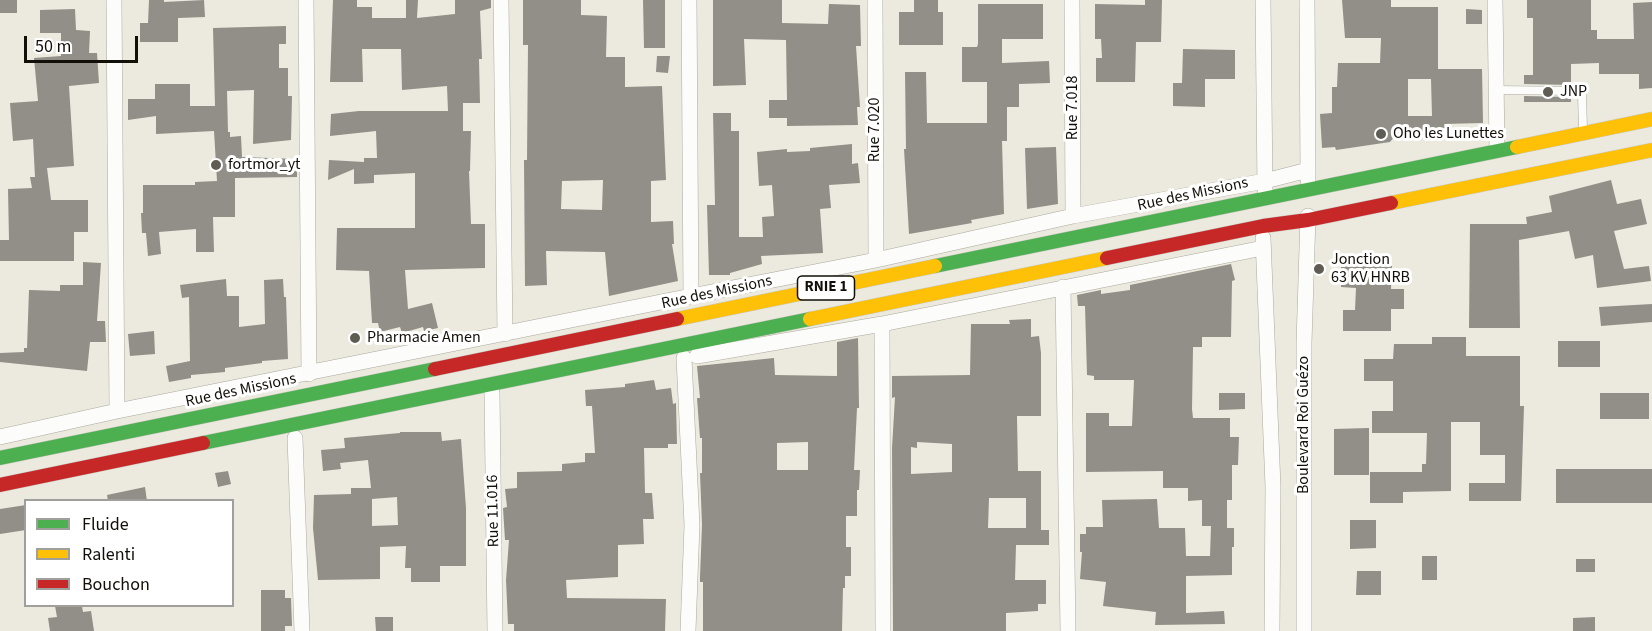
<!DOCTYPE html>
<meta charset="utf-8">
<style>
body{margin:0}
#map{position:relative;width:1652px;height:631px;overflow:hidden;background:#eceade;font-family:"Source Sans 3",sans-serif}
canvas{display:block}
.legend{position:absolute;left:24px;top:499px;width:210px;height:108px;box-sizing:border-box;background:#fff;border:2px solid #a09f9c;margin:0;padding:8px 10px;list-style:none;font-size:18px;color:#110f08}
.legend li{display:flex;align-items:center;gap:12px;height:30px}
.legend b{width:30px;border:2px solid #a09f9c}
.scale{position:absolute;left:24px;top:36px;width:114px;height:27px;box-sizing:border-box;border:3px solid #110f08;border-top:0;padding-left:8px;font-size:18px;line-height:21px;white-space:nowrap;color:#110f08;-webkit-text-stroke:4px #fff;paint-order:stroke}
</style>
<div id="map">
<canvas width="1652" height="631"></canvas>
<ul class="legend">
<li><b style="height:8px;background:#4caf50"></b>Fluide</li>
<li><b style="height:8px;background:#ffc107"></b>Ralenti</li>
<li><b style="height:8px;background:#c62828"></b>Bouchon</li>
</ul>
<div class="scale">50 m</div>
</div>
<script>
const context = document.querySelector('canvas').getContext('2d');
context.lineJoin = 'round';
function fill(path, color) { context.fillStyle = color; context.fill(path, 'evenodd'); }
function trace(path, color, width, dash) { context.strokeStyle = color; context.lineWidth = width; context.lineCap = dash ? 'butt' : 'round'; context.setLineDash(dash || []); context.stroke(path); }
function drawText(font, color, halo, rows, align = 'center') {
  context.font = font + ' "Source Sans 3",sans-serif'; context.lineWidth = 6; context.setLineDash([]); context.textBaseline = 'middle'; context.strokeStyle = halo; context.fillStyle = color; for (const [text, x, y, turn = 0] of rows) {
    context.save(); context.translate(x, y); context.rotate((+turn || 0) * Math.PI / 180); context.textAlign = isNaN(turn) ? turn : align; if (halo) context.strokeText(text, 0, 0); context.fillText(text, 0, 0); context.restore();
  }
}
fill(new Path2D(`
 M0,0H17V13H0Z
 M149,0H164V2L204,0L205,17L178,18V42H140V23H148Z
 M333,0H357V7H372V18H406V0H418L417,18L455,14V0H491V8L480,11L482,59H479L480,103H463V131H471L470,171H469L471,224H485V268L405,270L408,309L432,303L438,328L424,331L423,327L402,333L400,327L380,332L378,323H372L369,271L336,270L337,228H415V173L374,175V183L354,184V169L328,180L329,160L364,162V158H377L376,131L330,136L331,114L359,111H448L447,86L402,90L401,49H362L363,82H330Z
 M523,0H581V15L607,16L606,57H625V87L662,86L666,180L651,181V222L673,221L674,244H672L678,281L609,296L605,252L546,251L547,285L525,286L524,160H527L528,45H523ZM603,180L602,210L561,209L562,181Z
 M643,0H665V48H644Z
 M713,0H782V23L828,24L829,4L860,5L861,46H856L860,107H857L858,125L787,126V118H769V100H787L786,40L744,39L746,85L713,86Z
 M914,0H938V12H943V45H899V12H914Z
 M1145,0H1162L1161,42H1136L1135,82H1096V58H1102L1101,39H1095V4L1145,5Z
 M1342,0H1391V7H1438V69H1482L1483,123L1444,124L1445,128L1395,136L1390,142L1336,150L1335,147L1322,148L1320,114L1332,113V87H1337L1338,63H1380L1381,38H1345ZM1408,79H1431L1432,116H1408Z
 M1527,0H1591V30H1597V39H1634L1633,3L1652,2V88L1639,89V74H1599V63L1571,64V85L1524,84V75H1533V18H1527Z
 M978,4H1043V39H1002V63L1049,61L1050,83L1019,84V107H1007V141H1002L1004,214L971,220L972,223L909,234L904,149H906L905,72H926L927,123H987V82H962V47H977L978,44Z
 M75,9L76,30L90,31L89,53H97L99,83L69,86L74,166L47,168L51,200H88V232H74V261H0V240H9L8,189L32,188L30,177H35L33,139L13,141L10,103L38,101L34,58L61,56V33H40V10Z
 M1466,9L1482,10V24H1466Z
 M286,26V44H279V68H288V96H292L291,140L253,144L254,90L227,91L228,132H230V137L241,136L242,157L297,159V177L235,178V217H213L214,252H196V229L159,232L161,254L148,256L146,233H142L141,213H143V185H195V182L217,181L214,131L156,134V116L128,120V99H155V84H190V106H215L213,28Z
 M1183,49L1235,50V79H1205V107L1173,106V83H1182Z
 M657,56H670L668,73L656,72Z
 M1524,96L1571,97V102H1524Z
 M713,113H731V131H739V237H763L762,217L774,216L772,185L759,186L757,152L787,149V152L810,151V148L852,144V164L858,163L860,183L829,185L831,208L820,209L823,253L761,256L762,264L730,273V275H709L707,205H715Z
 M1056,147L1058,204L1027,209L1025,148Z
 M1611,180L1617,204L1641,199L1647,224L1614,231L1624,269L1649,266L1651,281L1597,288L1593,255L1575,259L1569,231L1519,240L1520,328H1469L1470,224H1527L1526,217L1552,212L1549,196Z
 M83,262L101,263L97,321H105L106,342H90L87,371L0,362V353L24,352V348H27L29,290L60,291V285H83Z
 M1231,264L1235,280L1232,281L1231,337H1202V347H1193L1192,409L1193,418H1230V437H1239L1238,465H1232V500H1227V528H1234V547H1232V575L1186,576V613L1224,611L1225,624L1155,625L1156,612L1103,606L1106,582L1080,579L1082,552H1080V534H1086V527H1103L1102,500L1157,499L1159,528H1185L1186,556H1210L1211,526H1202V500L1188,501V488H1163V471L1086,472V413H1109V426H1132L1134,380H1094V376L1087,375L1085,306H1078L1077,295L1101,290V294L1130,290V285Z
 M1341,266H1392L1391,289H1404V309H1391V331H1343V310H1355L1356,288L1341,287Z
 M226,279L227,296H239V327L265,324L264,280L283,279L284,297H286L288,359L262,361V363L225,368V372L191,375V378L169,382L166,366L190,361L189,297L182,298L180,285Z
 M1652,304V322L1601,326L1599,307Z
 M1031,319V337L1039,336L1041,353V416H1017L1018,471H1041V530H1049V545H1016L1015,580H1046V604H1038V611L1006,613V631H893L892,448L895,397L892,398V376L970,375L971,324H1010L1009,320ZM917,442L952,444V472L911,474V447L917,448ZM989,498H1026V528H988Z
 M154,331L155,354L130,356L128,334Z
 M1432,337H1466V356H1520V406H1524L1521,501H1469V483H1505V455H1480V422H1451V491L1403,492V503H1370V472H1422V464H1426L1427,433H1372V411H1393V381H1364V359H1393L1394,344H1432Z
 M858,338L859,408H857L854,470H860L859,490H857V516H846V547H851V576H845V588H843L842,631H703V582H700V577L702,525L700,473H702V438H700L697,398H700L697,366L774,358L775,375L837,376V342ZM808,442V470H777V443Z
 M1558,341H1600V367H1558Z
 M654,380L656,390L671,388L673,404L676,403L677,444H668V448H644L645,493H652L654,519H643L644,544L618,545V577L566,580L567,598L666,599L665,631H514V624H508L506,580L509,540H505L503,508L507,507L505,489L517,488V472L562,471V464L585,462V453H595L592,406H586L585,390L625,387V384Z
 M1219,393H1245V409L1219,410Z
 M1600,393H1649V419H1600Z
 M1369,428V475H1334V429Z
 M400,432H441L442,441L461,439L466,508V566H440V582H411V568H405L406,546L380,547V579L318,580L313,528L314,495L351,494V488H371L368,460L340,463L341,469L323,471L321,450L345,448L344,438L400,433ZM397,497L398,525L372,526V499Z
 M1556,469H1652V503H1556Z
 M228,471L231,484L218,487L215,473Z
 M145,487L147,501H108L107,495Z
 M26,505V530L0,534V509Z
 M1350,520H1376V548L1350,549Z
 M1422,556H1437V580H1422Z
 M1576,559H1595V572H1576Z
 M1357,571H1381V595H1356Z
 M261,590H285V598H291L292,626H285V631H261Z
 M55,606H82L83,612L91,611L94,631H50L48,618L57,617Z
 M375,617H393V631H376Z
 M1595,617V631H1573V618Z`), '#918f87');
const lane = new Path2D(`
 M1496,90L1579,91L1582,94L1583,128`);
const street = new Path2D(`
 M114,0L117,411
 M306,0L309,374
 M501,0L505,334
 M689,0L691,296
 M875,0L876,260
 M1072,0L1073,216
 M1263,0L1265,190
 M1307,0L1308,180
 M1495,0L1497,150
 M1263,238L1273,487L1272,631
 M1063,287L1068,631
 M882,324L883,631
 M697,356L882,324L1263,248
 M684,358L692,525L688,631
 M492,392L495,631
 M0,437L117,411L691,296L876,260L1073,216L1265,181L1308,170
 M295,438L302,631
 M1304,631V343L1308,216`);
const fast = new Path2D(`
 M935,266L1517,147
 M203,443L810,319
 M0,458L435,369`);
const slow = new Path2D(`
 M1517,147L1652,119
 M1391,203L1652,150
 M677,319L935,266
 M810,319L1107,258`);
const jam = new Path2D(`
 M1107,258L1263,226L1308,220L1391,203
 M435,369L677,319
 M0,485L203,443`);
trace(lane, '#aba99f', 9);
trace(street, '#aba99f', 16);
trace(fast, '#c8c8c2', 15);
trace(slow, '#c8c8c2', 15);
trace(jam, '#c8c8c2', 15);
trace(lane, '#fcfcfa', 8);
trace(street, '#fcfcfa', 15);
trace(fast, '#4caf50', 14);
trace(slow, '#ffc107', 14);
trace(jam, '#c62828', 14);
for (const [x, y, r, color] of [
 [1548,92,6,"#5e5c53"],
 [1381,134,6,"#5e5c53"],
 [216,165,6,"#5e5c53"],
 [1319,269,6,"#5e5c53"],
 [355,338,6,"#5e5c53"]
]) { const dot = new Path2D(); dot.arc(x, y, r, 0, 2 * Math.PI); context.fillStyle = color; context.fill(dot); trace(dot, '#fff', 2); }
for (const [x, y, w] of [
 [826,288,57]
]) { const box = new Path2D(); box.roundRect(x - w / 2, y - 12, w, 24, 4.5); context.fillStyle = '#fff'; context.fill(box); trace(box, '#110f08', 1.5); }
drawText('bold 15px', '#110f08', null, [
 ["RNIE 1",826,288]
]);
drawText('16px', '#110f08', '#fff', [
 ["JNP",1560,92],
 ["Oho les Lunettes",1393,134],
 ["fortmor_yt",228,165],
 ["Jonction",1331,260],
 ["63 KV HNRB",1331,278],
 ["Pharmacie Amen",367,338]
], 'left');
drawText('16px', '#110f08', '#fff', [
 ["Rue 7.018",1073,108,-90],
 ["Rue 7.020",875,130,-90],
 ["Rue des Missions",1193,195,-12],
 ["Rue des Missions",717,293,-12],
 ["Rue des Missions",241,391,-12],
 ["Boulevard Roi Guézo",1304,425,-90],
 ["Rue 11.016",494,511,-91]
]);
</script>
